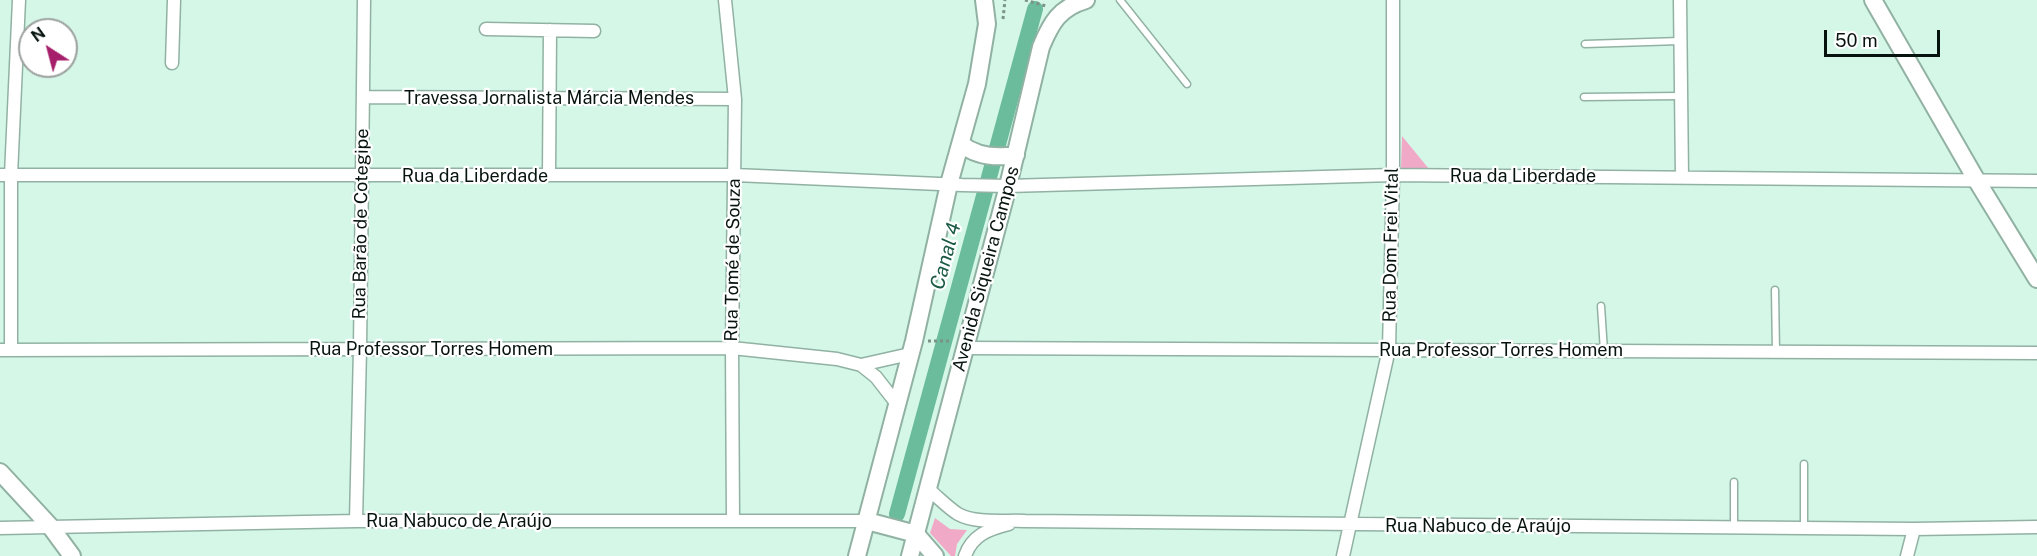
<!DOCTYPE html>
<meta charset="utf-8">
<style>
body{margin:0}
#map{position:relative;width:2037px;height:556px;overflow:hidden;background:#d5f7e8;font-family:"Public Sans",sans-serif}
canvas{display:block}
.north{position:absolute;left:18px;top:18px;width:60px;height:60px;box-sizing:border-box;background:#fff;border:2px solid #9ca19f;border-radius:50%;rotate:324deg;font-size:16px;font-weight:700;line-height:24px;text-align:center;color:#07130e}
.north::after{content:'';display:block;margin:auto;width:21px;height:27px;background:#a61f6a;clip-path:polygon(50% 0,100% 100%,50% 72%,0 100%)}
.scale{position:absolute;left:1824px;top:30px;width:116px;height:27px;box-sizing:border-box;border:3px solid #07130e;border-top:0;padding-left:8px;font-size:18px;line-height:21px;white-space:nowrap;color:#07130e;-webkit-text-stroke:4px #fff;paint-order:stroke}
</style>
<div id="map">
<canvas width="2037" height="556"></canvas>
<div class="north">N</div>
<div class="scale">50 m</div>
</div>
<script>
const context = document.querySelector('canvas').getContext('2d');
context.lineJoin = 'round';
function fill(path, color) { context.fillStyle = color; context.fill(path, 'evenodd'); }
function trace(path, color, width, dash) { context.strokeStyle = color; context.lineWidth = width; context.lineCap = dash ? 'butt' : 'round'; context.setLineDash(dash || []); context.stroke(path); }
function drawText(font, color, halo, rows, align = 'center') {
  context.font = font + ' "Public Sans",sans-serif'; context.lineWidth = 4.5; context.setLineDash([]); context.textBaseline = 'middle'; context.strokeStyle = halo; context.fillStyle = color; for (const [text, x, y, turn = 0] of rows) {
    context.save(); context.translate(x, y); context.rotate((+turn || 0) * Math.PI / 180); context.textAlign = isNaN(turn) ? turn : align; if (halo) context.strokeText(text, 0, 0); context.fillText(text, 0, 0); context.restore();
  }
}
fill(new Path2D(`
 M1402,136L1429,169H1401Z
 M935,518L950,529L967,530L957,544L955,556H951L930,533Z`), '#f0aac7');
trace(new Path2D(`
 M897,514L1035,9`), '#6bbc9c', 16);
const lane = new Path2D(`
 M1120,0L1187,84
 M1585,44L1680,41
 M1584,97L1681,96
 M1775,290L1776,352
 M1601,306L1604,351
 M1804,464V528
 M1734,482V528`);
const street = new Path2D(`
 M725,0L735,99L732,348L733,521
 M1680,0L1682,177
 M486,29L594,31
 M172,63L174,0
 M363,97L735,99
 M0,175H735L962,185L1008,186L1393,175L2037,181
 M549,175L550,30
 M964,348L2037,353
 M0,350L732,348L837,359L861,365L910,354
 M11,350V175L19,0
 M861,365L876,377L897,404
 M928,489C938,497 947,507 958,514C976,524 1005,520 1025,521L1914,529L2037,527
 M356,521L360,349L364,0
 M0,528L356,521H867
 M965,556C972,535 989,529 1009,524
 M1343,556L1389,349L1393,175V0
 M1907,556L1914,529`);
const secondary = new Path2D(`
 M1873,0L1977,181L2037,279
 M961,144C976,156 997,158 1016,155
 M0,472L50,526L72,556
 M867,521L916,534L935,556
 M857,556L914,341L949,184L977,84L987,24L984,0
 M910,556L1008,186L1041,47C1051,23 1059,8 1086,0`);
trace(lane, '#91b2a3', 9);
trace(street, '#91b2a3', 15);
trace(secondary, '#91b2a3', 20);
trace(new Path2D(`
 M1025,0L1046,6
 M1003,19L1005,0
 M928,341H951`), '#7a9288', 3, [3, 3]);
trace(lane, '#fff', 6);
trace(street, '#fff', 12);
trace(secondary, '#fff', 16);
drawText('18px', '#07130e', '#fff', [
 ["Travessa Jornalista Márcia Mendes",549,98],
 ["Rua da Liberdade",475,176],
 ["Rua da Liberdade",1523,176],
 ["Rua Barão de Cotegipe",361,224,-89],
 ["Rua Dom Frei Vital",1391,245,-89],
 ["Rua Tomé de Souza",733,260,-89],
 ["Avenida Siqueira Campos",986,269,-75],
 ["Rua Professor Torres Homem",431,349],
 ["Rua Professor Torres Homem",1501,350],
 ["Rua Nabuco de Araújo",459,521],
 ["Rua Nabuco de Araújo",1478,526]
]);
drawText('italic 20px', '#1a5a44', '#fff', [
 ["Canal 4",946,256,-75]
]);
</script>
